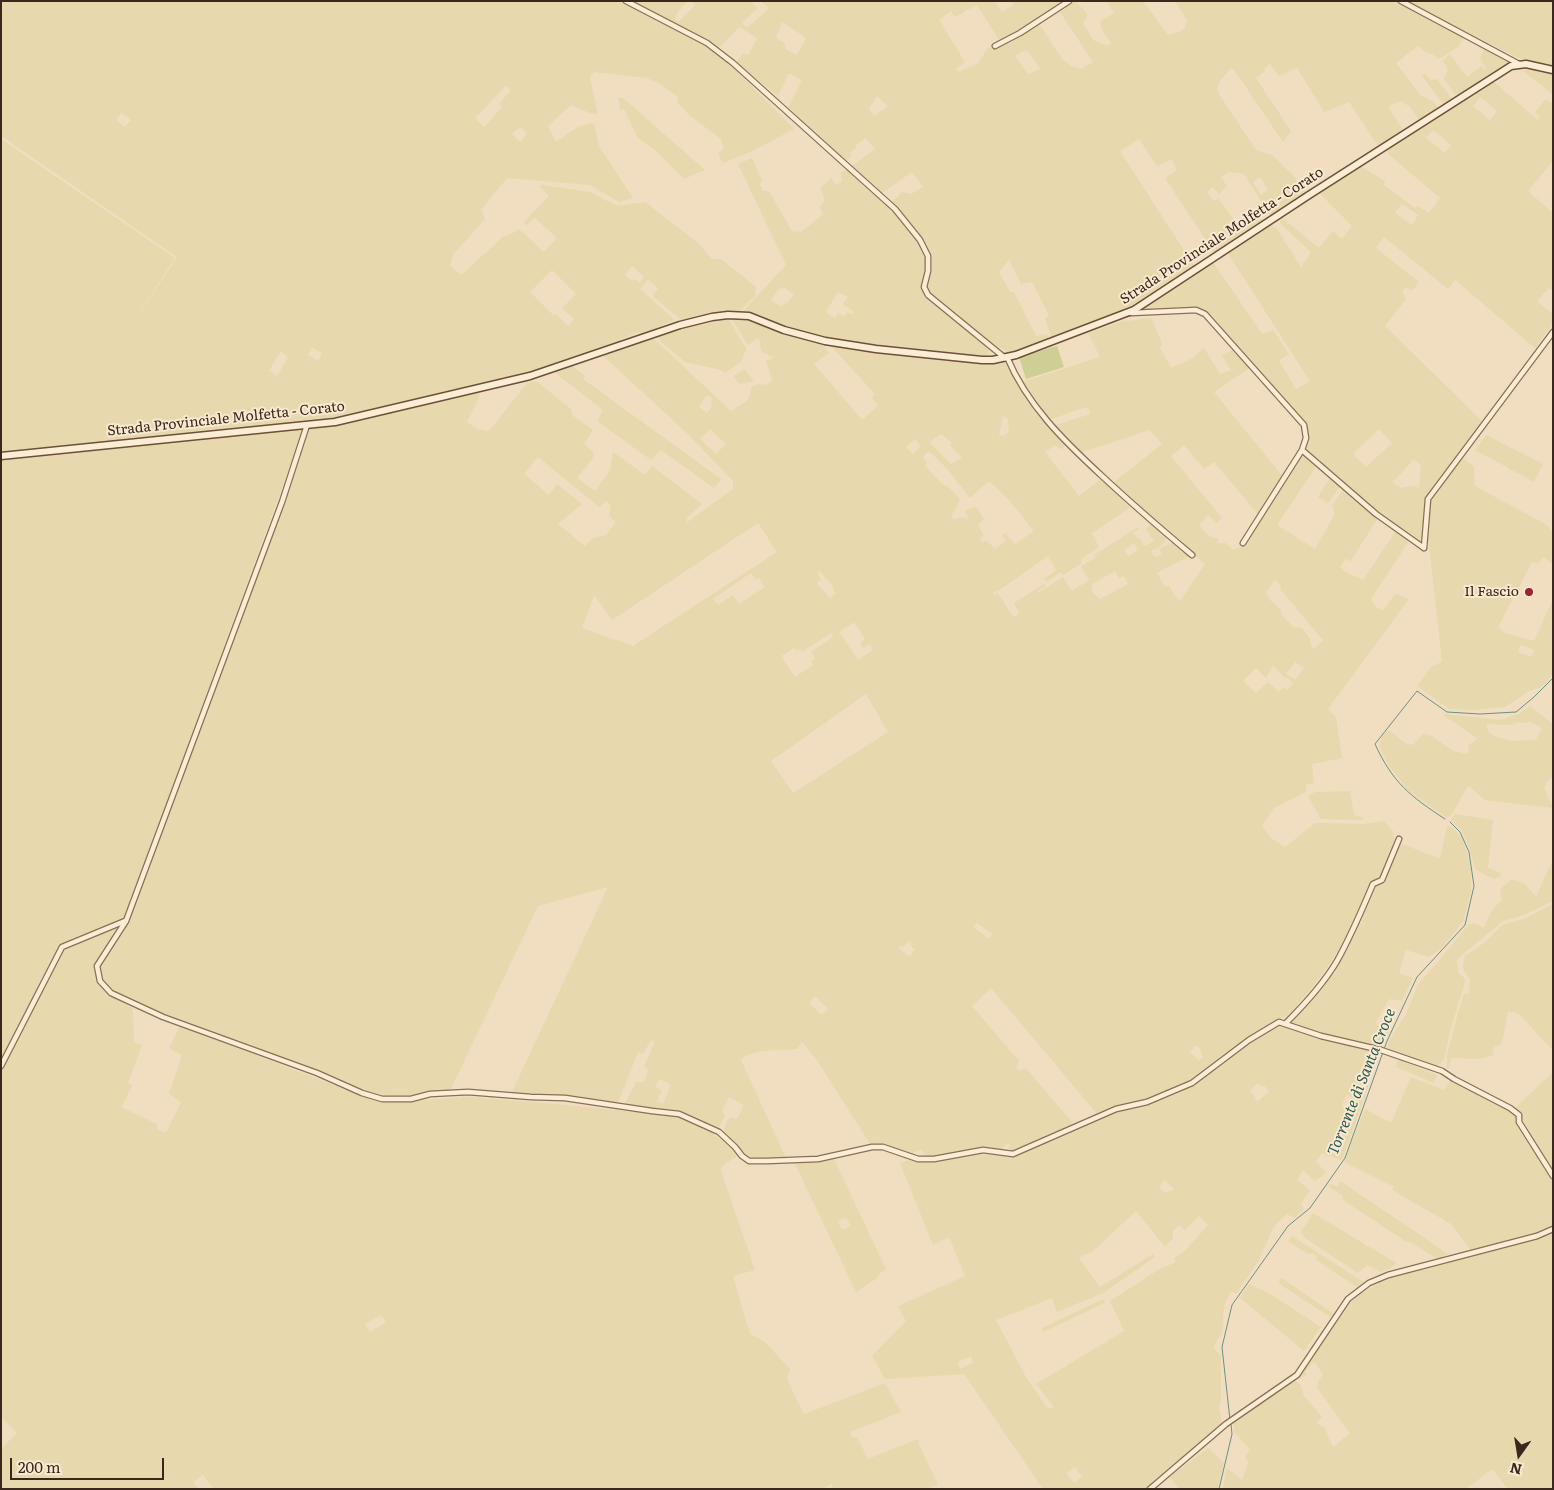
<!DOCTYPE html>
<style>
body{margin:0}
#map{position:relative;width:1554px;height:1490px;overflow:hidden;background:#f1dec0;font-family:Literata,serif}
canvas{display:block}
.frame{position:absolute;inset:0;border:2px solid #3a281c;pointer-events:none}
.north{position:absolute;left:1494px;top:1430px;width:50px;height:50px;-webkit-text-stroke:4px #f8e9d0;paint-order:stroke;rotate:193deg;font-size:14px;font-weight:700;line-height:20px;text-align:center;color:#3a281c}
.north::after{content:'';display:block;margin:auto;width:18px;height:22px;background:#3a281c;clip-path:polygon(50% 0,100% 100%,50% 72%,0 100%)}
.scale{position:absolute;left:10px;top:1458px;width:154px;height:22px;box-sizing:border-box;border:2px solid #3a281c;border-top:0;padding-left:6px;font-size:15px;line-height:18px;white-space:nowrap;color:#3a281c;-webkit-text-stroke:4px #f8e9d0;paint-order:stroke}
</style>
<div id="map">
<canvas width="1554" height="1490"></canvas>
<div class="frame"></div>
<div class="north">N</div>
<div class="scale">200 m</div>
</div>
<script>
const context = document.querySelector('canvas').getContext('2d');
context.lineJoin = 'round';
function fill(path, color) { context.fillStyle = color; context.fill(path, 'evenodd'); }
function trace(path, color, width, dash) { context.strokeStyle = color; context.lineWidth = width; context.lineCap = dash ? 'butt' : 'round'; context.setLineDash(dash || []); context.stroke(path); }
function drawText(font, color, halo, rows, align = 'center') {
  context.font = font + ' Literata,serif'; context.lineWidth = 4; context.setLineDash([]); context.textBaseline = 'middle'; context.strokeStyle = halo; context.fillStyle = color; for (const [text, x, y, turn = 0] of rows) {
    context.save(); context.translate(x, y); context.rotate((+turn || 0) * Math.PI / 180); context.textAlign = isNaN(turn) ? turn : align; if (halo) context.strokeText(text, 0, 0); context.fillText(text, 0, 0); context.restore();
  }
}
fill(new Path2D(`
 M1,1H624L704,44L725,59L794,129L755,150L723,163L718,154L724,148L721,139L689,115L677,102L678,97L660,84L647,78L594,72L590,77L598,114L590,113L571,105L548,126L556,142L579,126L594,123L599,146L633,198L619,202L590,185L507,178L481,210L485,219L453,255L450,265L461,275L503,237L515,232L519,229L544,252L557,238L535,218L526,225L524,222L549,196L540,187L541,185L590,192L617,206L645,202L697,242L712,259H721L756,287L755,296L737,313H720L682,321L653,296L658,288L648,280L640,289L675,320L669,322L642,336L639,332L620,339L622,342L510,381L343,419L50,449L1,453V139L175,258L107,363L177,257L1,136ZM506,86L511,90L499,104L502,107L484,127L475,118ZM121,113L131,120L125,127L116,120ZM520,127L527,134L520,142L512,134ZM632,266L644,277L640,283L635,279L632,281L625,275ZM552,270L576,294L562,308L574,319L568,326L556,314L554,316L530,292ZM312,348L322,353L318,361L308,355ZM281,351L288,358L277,376L269,371Z
 M630,1H688L678,11L675,19L678,22L695,5L691,1H755L753,4L758,8L742,23L747,28L769,8L761,1H995L1002,12L1013,5L1011,1H1067L1001,43L977,5L955,17L951,11L939,20L965,62L956,69L958,72L978,63L987,49L990,47L996,49L1012,42L1023,32L1039,23L1062,59L1071,66L1082,69L1093,62L1060,12L1075,1L1086,12L1087,16L1083,23L1093,40L1107,46L1111,43L1102,30L1100,22L1114,13L1107,1H1143L1168,35L1179,32L1185,28L1187,20L1175,1H1397L1465,35L1458,47L1439,59L1432,54L1426,53L1418,46L1396,63L1421,96L1426,97L1430,101L1432,100L1440,110L1420,121L1410,107L1401,101L1388,107L1404,131L1380,149L1349,102L1324,112L1297,68L1279,76L1270,64L1265,68V71L1256,78L1291,131L1283,142L1235,71L1231,68L1219,82L1217,89L1219,94L1256,150L1272,155L1292,174L1307,195L1272,219L1244,174L1229,172L1221,177L1227,186L1219,194L1213,187L1207,192L1213,201L1219,199L1234,220H1240L1258,212L1263,221L1215,254L1165,178L1177,170L1172,159L1157,166L1139,139L1120,151L1194,266L1135,308L1110,319L1052,338L1045,319L1049,315L1032,282L1021,284L1009,260L999,272L1010,292H1014L1036,336L1047,334L1048,339L1009,353L991,343L930,294L926,288L932,268V262L923,239L891,203L902,192L911,194L923,187L912,172L881,194L851,167L875,149L865,138L856,145V148L850,153L851,157L846,162L806,125L788,107L802,80L789,73L778,96L736,63L742,54H749L757,38L739,27L717,50ZM782,22L806,38L797,55L785,49V43L776,38ZM1027,50L1040,69L1028,74L1015,56ZM877,96L888,106L875,116L869,109ZM1260,177L1268,190L1261,195L1253,182Z
 M1404,1H1553V67L1523,60Z
 M1485,47L1514,61L1458,98L1443,78L1448,70L1443,61L1450,54L1467,77L1481,66L1484,70L1486,68L1480,58Z
 M1520,66L1553,71V95L1526,73Z
 M1425,74L1431,80L1437,79L1453,100L1445,106L1421,75Z
 M1492,80L1538,120L1540,117L1535,112L1546,99L1553,104V161L1528,191L1553,213V291L1549,288L1537,301L1553,314V324L1535,348L1455,280L1448,289L1384,237L1376,248L1419,282L1412,291L1406,287L1402,291L1406,299L1385,326L1483,422L1425,499L1423,544L1397,530L1306,451L1307,431L1206,312L1197,308L1141,312L1140,309L1213,262L1262,334L1273,330L1289,354L1279,361L1296,389L1310,381L1227,252L1270,225L1277,229L1301,267L1311,252L1280,223L1281,217L1319,248L1333,231L1342,239L1352,226L1319,193L1360,166L1385,181L1384,185L1415,208L1418,206L1429,213L1440,198L1389,155L1387,150ZM1480,97L1497,111L1490,120L1473,106ZM1433,130L1451,145L1445,153L1426,138ZM1402,204L1418,215L1412,225L1395,213ZM1379,429L1392,443L1366,467L1353,454ZM1414,459L1421,465L1419,488L1414,486L1400,488L1393,482Z
 M618,98H623L705,170L684,179L655,150L638,138L624,109L620,111Z
 M752,158L762,180L760,185L763,191H769L792,231L801,232L823,214L820,207L825,200L820,188L831,178L836,185L842,181L840,173L848,169L912,230L929,263L920,288L923,293L990,347L987,357L954,356L840,342L797,333L755,313L744,311V310L786,265L738,164ZM785,288L794,295L787,303H785L781,307L771,300L779,289ZM838,292L848,297L843,304L854,312L853,315L847,312L844,317L838,313L835,318L826,312Z
 M728,318L746,349L741,362L725,373L721,370L685,362L662,343L657,336L706,321Z
 M731,318H749L784,334L822,343L829,353L814,364L862,420L878,406L872,398L875,394L831,346L893,354L987,362H1007L1017,382L1045,423L1065,444L1062,450L1055,445L1045,452L1079,496L1102,478L1109,484L1113,483L1162,444L1150,430L1080,453L1053,426L1090,414L1089,408H1083L1049,420L1022,382L1100,357L1088,333L1120,322L1151,318L1162,343L1160,348L1171,368L1193,358L1204,348L1220,374L1231,370L1222,355L1234,349L1251,367L1214,392L1284,478L1300,454L1317,465L1277,525L1315,549L1335,514L1332,506L1344,488L1378,518L1350,562L1346,558L1340,567L1346,572L1363,580L1395,532L1409,541L1371,599L1377,608L1383,610L1395,594L1409,599L1328,709L1336,717L1342,758L1312,764L1314,783L1306,785V792L1274,808L1262,826L1271,838L1285,847L1315,823L1364,824L1384,821L1393,831L1394,841L1388,863L1381,877L1371,882L1358,915L1345,941L1321,976L1291,1013L1276,1021L1225,1055L1191,1082L1161,1097L1120,1109L1117,1106L1098,1115L991,988L972,1006L1019,1061L1016,1068L1020,1071L1026,1068L1072,1122L1074,1127L1014,1152L1008,1151L1010,1145L1006,1144L1002,1149L984,1148L936,1157H927L921,1149L910,1154L884,1146L871,1145L816,1059L802,1042L797,1049L763,1051L746,1055L741,1060L786,1158L754,1160L747,1158L737,1145L722,1133L728,1119L731,1117L737,1119L744,1105L729,1097L722,1111L725,1115L718,1130L685,1113L625,1104L636,1082H644L649,1070L644,1066L655,1042L651,1040L643,1054L638,1052L618,1103L511,1094L608,887L538,906L449,1093L395,1097L368,1093L132,1002L108,988L102,980L100,967L128,919L309,428L342,423L478,392L480,395L467,422L478,429L489,431L527,383L536,381L571,409L572,415L593,430L584,444L594,453L593,458L577,478L595,491L610,470L613,452L645,475L652,466L702,504L687,518L686,523L733,489V481L689,435L601,354L652,337L731,411L747,401L751,393V387L758,384L766,385L772,380L766,361L774,358L761,351L759,337L748,345ZM707,395L712,398L711,408L707,413L699,407ZM1003,416L1008,419L1009,432L1004,436L999,435ZM710,429L726,444L716,454L700,439ZM941,434L952,443L950,445L962,458L951,464L929,442ZM915,439L921,446L913,454L906,447ZM1184,445L1204,469L1214,462L1261,518L1243,546L1233,550L1226,543H1217L1219,539L1209,536L1199,525L1208,515L1217,523L1222,518L1171,456ZM929,451L949,471L969,497H971L989,481L1009,500L1034,531L1015,544L1005,533L1002,535L1006,541L995,549L987,541L982,542L980,538L984,536L978,525L984,519L976,506L965,511L970,522L965,517L953,519L951,517L960,500L949,487L942,484L925,466L927,463L923,457ZM538,457L599,507L606,501L611,505L609,516L616,522L606,535L593,538L585,546L558,524L582,504L557,484L549,495L524,474ZM1126,496L1205,564L1180,601L1175,596L1169,585L1165,587L1157,573L1190,556L1173,542L1159,549L1162,554L1155,557L1151,551L1158,548L1166,540V536L1151,524L1146,529L1154,541L1145,546L1139,538H1137L1133,533L1140,528L1138,527L1094,555L1095,558L1081,566L1089,580L1072,591L1063,577L1038,593V591L1046,586L1044,584L1014,603L1019,614L1013,617L998,593L995,595L993,593L1001,589L1048,556L1056,570L1044,579L1046,582L1061,572L1063,575L1082,563L1081,559L1099,547L1092,533L1130,508L1124,502ZM758,523L777,552L633,646L582,628L594,595L612,620ZM1134,543L1138,550L1128,556L1124,550ZM820,571L834,588L833,589L836,593L830,598L817,583L821,579L817,574ZM1115,571L1119,578L1124,576L1128,584L1100,599L1092,592V584ZM751,573L756,579L759,578L765,587L739,604L733,595L718,605L713,599ZM1275,580L1281,586L1280,589L1323,640L1314,649L1310,644V639L1302,628L1293,627L1281,614L1282,611L1270,600L1266,593ZM854,622L865,639L860,643L863,648L870,644L873,650L858,660L839,632ZM831,633L833,637L811,652L815,658L811,661L813,665L795,677L781,656L794,648L797,651L800,649L802,652ZM1295,662L1304,668L1295,680L1286,674ZM1273,665L1284,677L1288,678L1293,683L1288,690L1284,687L1279,692L1268,682L1256,693L1243,681L1256,668L1266,678ZM866,694L888,732L793,793L771,761ZM977,923L992,934L989,939L973,927ZM909,941L912,942L910,946L915,949L910,956L904,953L899,948L900,946L903,947ZM815,996L828,1009L822,1015L809,1003ZM1196,1045L1200,1049L1203,1057L1199,1061L1190,1052ZM659,1079L671,1085L663,1104L657,1101L662,1090L655,1087Z
 M570,365L585,376L583,379L721,479L720,481L714,488L661,450L651,460L597,421L603,410L554,372Z
 M744,369L754,381L739,384L733,376Z
 M304,428L123,921L59,949L1,1063V458Z
 M1486,435L1543,464L1534,482L1475,450Z
 M1463,458L1474,467L1475,486L1547,525L1553,533V564L1543,557L1538,564L1532,562L1498,627L1505,633L1534,641L1553,599V673L1549,680L1540,688L1531,690L1505,707L1472,710L1449,709L1417,686L1432,666L1442,662L1427,528L1429,504L1448,474ZM1521,645L1534,650L1532,657L1518,652Z
 M1331,477L1340,486L1328,503L1318,497Z
 M1530,706L1553,724V775L1546,783L1544,788L1553,808L1485,800L1470,787L1468,786L1452,814L1447,818L1409,791L1389,766L1379,746L1382,736L1389,730L1405,743L1413,745L1423,734L1430,735L1453,751L1468,754L1469,744L1474,742L1477,738L1443,715L1444,714L1500,720L1519,714ZM1518,722L1520,723L1531,722L1542,728L1536,740L1510,741L1497,737L1489,733L1486,724L1512,725Z
 M1350,791L1354,815L1362,817L1363,820L1321,819L1308,796L1315,792Z
 M1455,814L1493,820L1488,868L1501,873L1499,877L1494,879L1476,870L1467,842L1460,828L1450,821Z
 M1447,826L1453,828L1463,840L1471,868V892L1463,922L1440,950L1429,957L1406,950L1399,973L1413,978L1402,1001L1389,999L1375,1024L1390,1030L1380,1048L1313,1033L1291,1023L1327,975H1334L1337,971L1334,968L1349,945L1359,922L1365,925L1361,921L1373,888L1383,884L1400,843L1440,859Z
 M1553,863V901L1522,916L1503,921L1457,959L1458,972L1465,979L1464,986L1451,1027L1444,1059L1437,1067L1387,1050L1389,1041L1406,1014L1417,987L1424,977L1436,964L1469,924H1477L1484,928L1492,910L1502,900L1500,889L1512,879L1524,883L1536,897L1550,866Z
 M1553,904V1051L1519,1014L1508,1011L1503,1039L1500,1045L1494,1047L1492,1050L1494,1055L1480,1059L1451,1058L1449,1069H1447V1055L1458,1013L1464,994H1469L1470,979L1464,971L1463,965L1465,956L1484,943L1502,925L1526,918Z
 M118,927L95,967L97,979L104,991L133,1008L134,1042L142,1045L128,1083L132,1086L121,1107L157,1124V1129L166,1133L181,1102L169,1094L182,1055L169,1048L180,1026L381,1103L468,1097L556,1104L684,1117L708,1130L740,1154L722,1166L721,1171L755,1270L733,1276L750,1334L764,1341L790,1369L787,1379L804,1414L885,1383L901,1412L850,1432L852,1437H857L868,1459L918,1439L920,1447L938,1484L926,1489H833L832,1484L822,1489H214L203,1475L193,1482L199,1489H1V1449L17,1433L1,1417V1070L62,950ZM381,1315L386,1322L370,1332L365,1324Z
 M1282,1025L1325,1041L1365,1049L1372,1053L1363,1077L1366,1078L1368,1087L1344,1155L1341,1160L1322,1153L1316,1161L1326,1173L1315,1181L1303,1170L1297,1180L1310,1190L1301,1204L1304,1209L1295,1218L1287,1214L1274,1226L1259,1260L1236,1294L1231,1291L1224,1305L1222,1333L1213,1347L1221,1356V1400L1219,1407L1222,1424L1154,1480L1146,1489H1043L964,1374L885,1379L872,1356L906,1321L898,1306L965,1276L949,1237L933,1245L900,1163L912,1159L938,1162L978,1154L1014,1157L1111,1114L1176,1095L1197,1082L1237,1051ZM1257,1084L1266,1087L1269,1092L1258,1101L1250,1091ZM1347,1094L1353,1099L1349,1109L1341,1106ZM1164,1180L1174,1189L1173,1190L1165,1193L1159,1187ZM1136,1211L1165,1247L1173,1238V1231L1179,1225L1185,1230L1199,1216L1208,1225L1184,1252L1174,1258L1176,1262L1158,1270L1110,1301L1124,1331L1036,1384L1054,1407L1048,1409L1026,1377L996,1320L1052,1298L1057,1312L1103,1293L1155,1257L1153,1254L1100,1287L1079,1258L1083,1255L1092,1252ZM971,1356L973,1363L960,1369L957,1362ZM1075,1467L1082,1477L1074,1483L1066,1473Z
 M1398,1059L1437,1075L1434,1083L1396,1067Z
 M1553,1072V1173L1530,1136L1520,1114L1514,1109Z
 M1411,1077L1444,1090L1450,1080L1518,1115L1527,1137L1553,1179V1228L1541,1233L1471,1251L1451,1224L1392,1190L1394,1187L1344,1162L1365,1109L1391,1123Z
 M833,1157L886,1269L879,1274L876,1279L856,1292L795,1164ZM846,1217L851,1226L842,1230L838,1221Z
 M1340,1181L1422,1236L1447,1254L1439,1260L1410,1242L1405,1241L1343,1200V1196L1328,1186L1331,1184L1337,1187Z
 M1313,1213L1396,1263L1391,1268L1381,1272L1367,1265L1358,1273L1305,1238L1301,1232Z
 M1553,1233V1489H1508L1492,1469L1466,1489H1223L1226,1470L1228,1469L1242,1480L1248,1462L1245,1457L1250,1449L1234,1432V1422L1295,1380L1299,1384L1300,1383L1304,1396L1322,1417L1316,1423L1324,1427L1333,1447L1350,1433L1317,1388L1318,1382L1323,1374L1314,1362L1305,1372L1307,1374L1300,1379L1298,1376L1310,1361L1354,1298L1388,1277L1423,1270L1543,1237Z
 M1292,1236L1365,1283L1358,1288L1316,1260L1317,1256L1313,1253L1308,1254L1288,1241Z
 M1282,1278L1334,1314L1330,1317L1278,1283Z
 M1249,1284L1267,1292L1321,1327L1304,1351L1240,1298Z
 M1103,1299L1105,1303L1043,1332L1042,1328Z
 M1208,1448L1224,1462L1218,1489H1179L1170,1477Z`), '#e7d8ad');
fill(new Path2D(`
 M1057,346L1064,367L1026,379L1019,357Z`), '#cecf94');
trace(new Path2D(`
 M1445,819C1410,796 1393,783 1375,744L1417,691L1447,712L1480,714L1516,712L1534,697L1553,678
 M1230,1420L1222,1347L1232,1305L1288,1226L1310,1208L1345,1158L1387,1041L1417,977L1465,925L1474,886L1469,852L1460,832L1450,822
 M1219,1489L1232,1434L1231,1424`), '#6a9184', 1);
const street = new Path2D(`
 M626,1L707,43L733,63L895,209L920,240L928,256V271L924,287L928,295L1005,358
 M1401,1L1519,64
 M995,46L1020,33L1069,1
 M1131,313L1196,310L1205,314L1304,425L1306,438L1302,450L1376,514L1424,548
 M1007,357C1027,405 1064,441 1102,476C1131,503 1161,529 1192,555
 M307,425L282,502L126,921L97,966L100,981L111,993L163,1017L317,1073L362,1093L382,1099H411L430,1094L468,1092L531,1097L565,1098L652,1111L679,1114L719,1132L735,1147L742,1156L749,1161H767L818,1159L872,1147H883L918,1159H934L983,1150L1013,1154L1116,1109L1147,1102L1192,1083L1249,1040L1279,1022L1321,1036L1381,1050L1442,1071L1454,1079L1510,1108L1519,1115V1122L1553,1176
 M1243,543L1302,450
 M1424,548L1428,499L1553,332
 M1286,1023C1304,1005 1324,983 1337,961C1351,936 1362,910 1373,884L1382,880L1399,839
 M1,1066L62,947L125,921
 M1150,1489L1226,1424L1297,1375L1348,1299L1369,1283L1388,1275L1537,1236L1553,1229`);
const secondary = new Path2D(`
 M1,456L335,422L530,376L680,325L712,317L728,315L749,316L784,330L825,341L876,349L982,360H993L1016,355L1134,310L1309,195L1511,66L1526,64L1553,70`);
trace(street, '#8b6e57', 7);
trace(secondary, '#6d4f3a', 9);
trace(street, '#fbecd4', 4.5);
trace(secondary, '#fbecd4', 6);
for (const [x, y, r, color] of [
 [1529,592,5,"#9e232f"]
]) { const dot = new Path2D(); dot.arc(x, y, r, 0, 2 * Math.PI); context.fillStyle = color; context.fill(dot); trace(dot, '#f8e9d0', 2); }
drawText('14px', '#3a281c', '#f8e9d0', [
 ["Strada Provinciale Molfetta - Corato",1222,236,-33],
 ["Strada Provinciale Molfetta - Corato",226,419,-6]
]);
drawText('14px', '#3a281c', '#f8e9d0', [
 ["Il Fascio",1519,592]
], 'right');
drawText('italic 15px', '#2b5a53', '#f8e9d0', [
 ["Torrente di Santa Croce",1362,1082,-68]
]);
</script>
